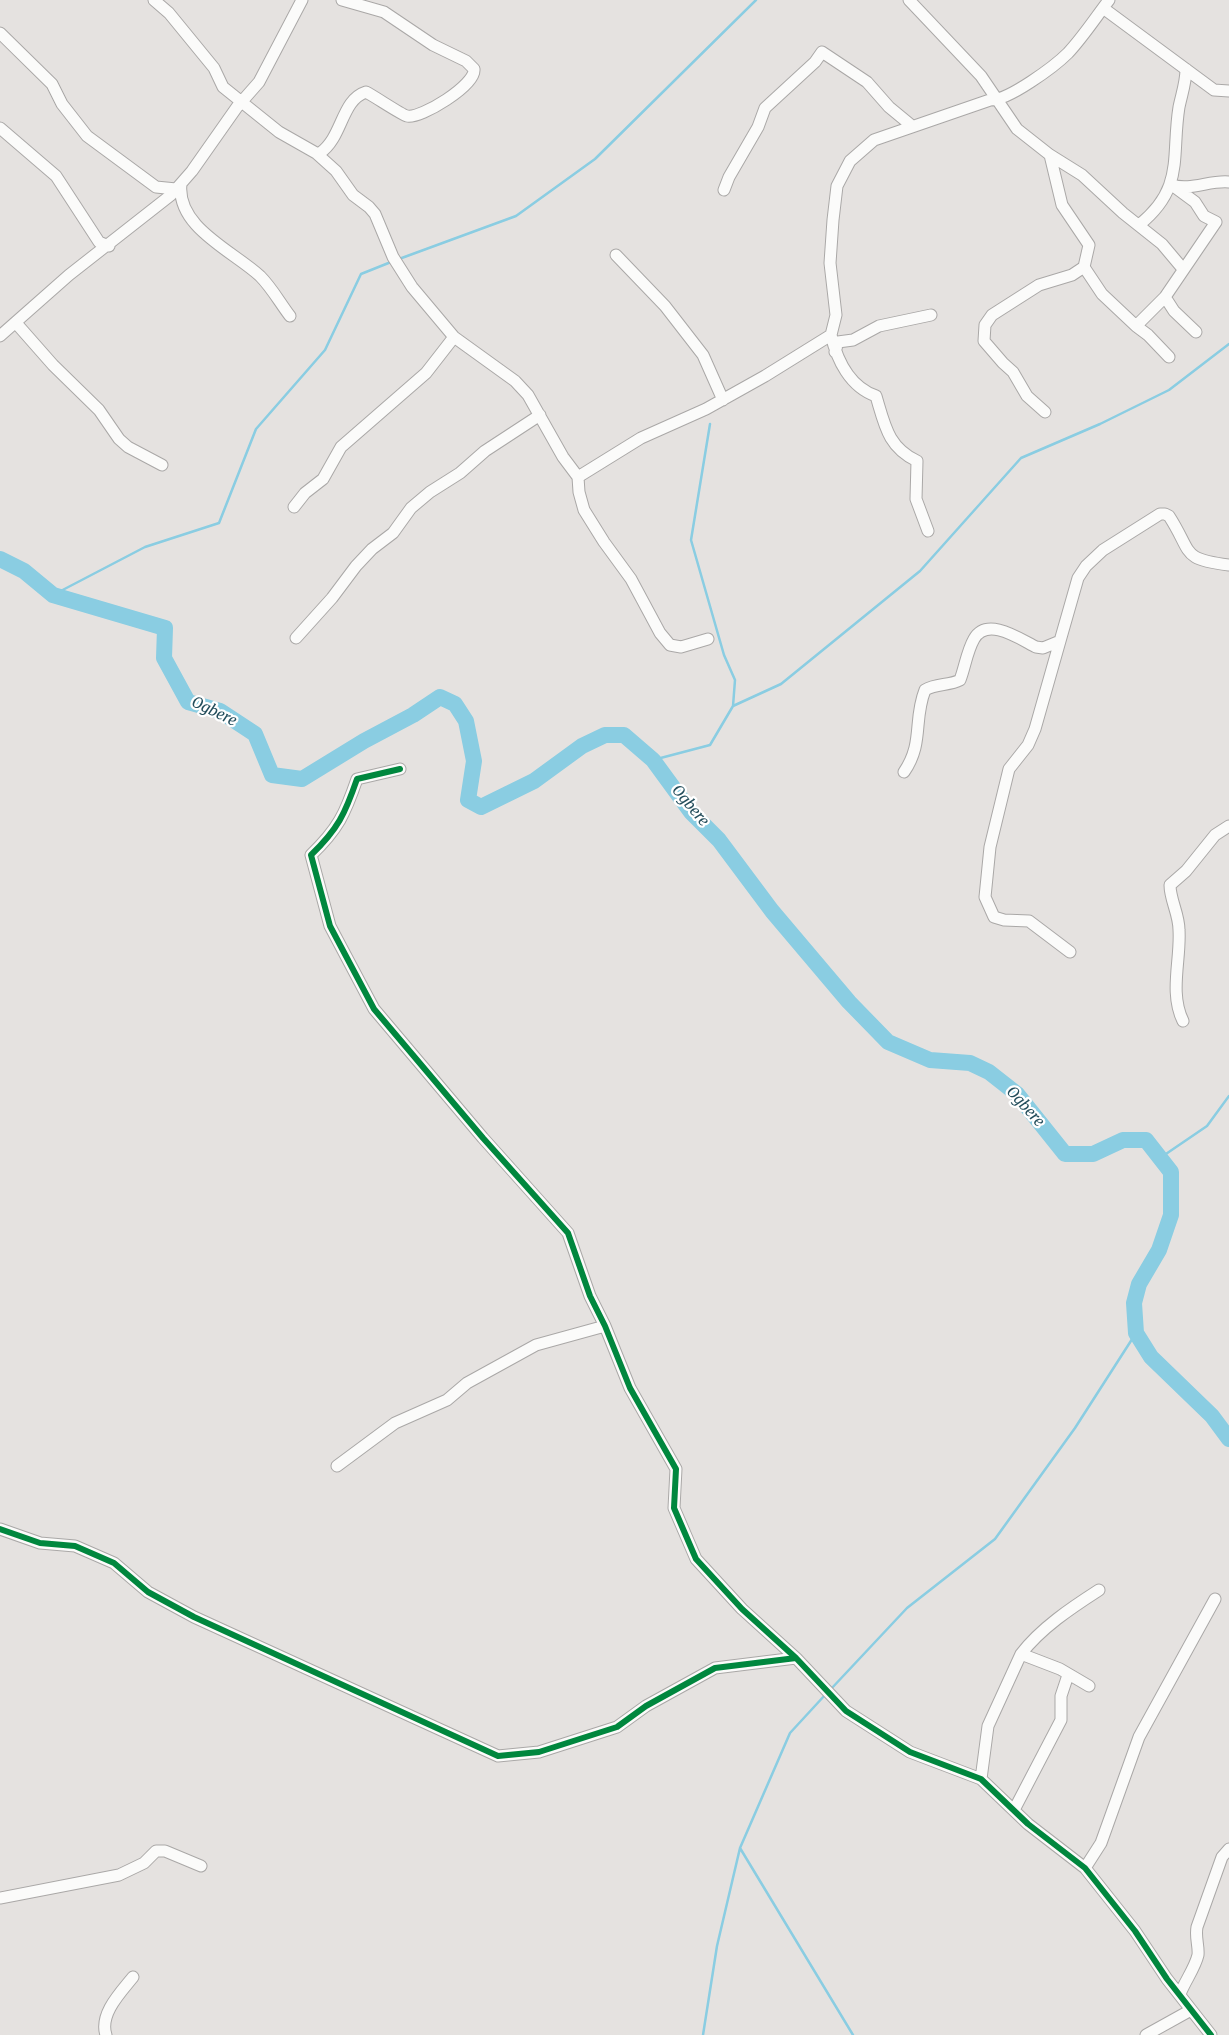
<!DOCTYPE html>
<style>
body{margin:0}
canvas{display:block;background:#e5e2e0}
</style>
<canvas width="1229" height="2035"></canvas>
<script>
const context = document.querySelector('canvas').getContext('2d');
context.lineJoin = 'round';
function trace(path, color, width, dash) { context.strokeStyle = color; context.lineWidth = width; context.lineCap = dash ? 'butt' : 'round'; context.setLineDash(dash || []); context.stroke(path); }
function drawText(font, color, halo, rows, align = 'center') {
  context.font = font + ' Merriweather,serif'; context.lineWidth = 4.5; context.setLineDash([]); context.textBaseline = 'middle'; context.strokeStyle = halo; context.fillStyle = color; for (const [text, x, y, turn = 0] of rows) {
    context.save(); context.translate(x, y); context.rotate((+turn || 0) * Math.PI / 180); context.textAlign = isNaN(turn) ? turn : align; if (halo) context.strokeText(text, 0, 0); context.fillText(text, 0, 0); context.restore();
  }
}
trace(new Path2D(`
 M399,259L516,216L595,159L756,0
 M710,424L691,540L724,655L735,680L733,706
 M53,595L145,547L219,523L256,429L325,350L361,274L391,262
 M653,760L710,745L733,706L781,684L920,571L1021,458L1100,424L1169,390L1229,344
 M1160,1158L1207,1126L1229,1096
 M831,1689L907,1608L995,1539L1075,1428L1136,1333
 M740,1848L853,2035
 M703,2035L717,1946L740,1848L790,1733L825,1695`), '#8acde2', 2.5);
trace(new Path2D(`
 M0,559L24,571L53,595L165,628L164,658L188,702L220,711L255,734L272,775L302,779L364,741L413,715L440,697L455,704L466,721L474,761L468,800L481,807L534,781L582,746L605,735H624L653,760L691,812L719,840L772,911L849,1002L888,1042L930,1060L970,1063L989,1072L1017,1094L1065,1154H1093L1123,1140H1146L1171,1172V1215L1159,1250L1139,1284L1134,1303L1136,1333L1151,1357L1212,1416L1229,1439`), '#8acde2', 16);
const street = new Path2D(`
 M154,0L169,13L214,68L223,87L279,132L316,153H320C343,137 341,100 366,92C374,96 402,115 407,116C421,119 476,85 474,69L466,61L433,45L384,12L342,0
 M909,0L981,76L1017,129L1050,155L1082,175L1123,213L1162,244L1183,269
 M1103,8L1214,90L1229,91
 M0,33L52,84L62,104L87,136L156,187L176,189
 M0,128L56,176L99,242L109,246
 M316,153L336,171L353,195L369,207L375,214L393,257L412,287L454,337L515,381L528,395L563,457L578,477L579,492L584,510L604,542L631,579L660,633L670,645L681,647L708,639
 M181,184C176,227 233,251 260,276C272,288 280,303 290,316
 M1172,185L1195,202L1204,216L1216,222L1165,297L1174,311L1196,332
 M1172,185C1190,191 1210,180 1229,182
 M724,190L729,177L758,127L765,108L815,62L822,52L867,82L889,107L912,126
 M1139,225C1185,188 1171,157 1179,107C1182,93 1186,82 1186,69
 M616,255L665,306L703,355L723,400
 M1084,267L1102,294L1136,326L1165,297
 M16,323L53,365L99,410L119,439L128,447L162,465
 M1136,326L1148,335L1169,357
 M831,335C837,360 850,387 876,396C885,426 888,447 917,461L916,499L928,531
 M0,336L69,275L171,195L192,171L237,107L259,82L302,0
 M835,352L838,342L853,340L879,326L931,315
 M1045,412L1027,396L1013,372L1003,363L984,341L985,325L992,315L1039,285L1072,275L1084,267L1089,245L1062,205L1050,155
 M578,477L641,438L706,409L765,376L831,335L836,315L830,263L833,220L837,186L850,161L874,140L990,100C1008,101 1055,66 1068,53C1083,37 1096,17 1109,0
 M294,507L305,493L323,479L341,447L426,373L454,337
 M296,638L332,598L356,566L372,549L393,533L411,508L430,492L460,473L485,451L540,415
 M1060,641L1035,729L1028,745L1009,769L990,847L985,897L994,917L1004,920L1029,921L1070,952
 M400,769L357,779C345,814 338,829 311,855L330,926L374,1009L483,1138L568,1233L590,1296L605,1326L630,1388L676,1469L674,1508L696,1559L742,1609L796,1658L846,1711L910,1752L981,1779L1028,1824L1085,1868L1135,1931L1167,1979L1211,2035
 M904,772C924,743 913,720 925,690C936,683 949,686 960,680C965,667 967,651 974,639C987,616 1020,639 1036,647L1043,648L1060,641L1078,578L1086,566L1103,550L1160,514H1165L1169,516C1193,553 1180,559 1229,565
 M1183,1021C1169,993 1181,959 1179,930C1179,914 1170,900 1170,885L1186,871L1215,835L1229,826
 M337,1466L395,1423L447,1400L467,1383L536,1345L605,1326
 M0,1529L40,1543L75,1546L114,1563L148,1592L194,1617L498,1756L539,1752L617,1727L646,1706L715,1668L796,1658
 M1021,1654L1060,1669L1089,1686
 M981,1779L988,1726L1021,1654C1041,1628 1071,1608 1099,1590
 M1014,1810L1061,1720V1696L1068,1675
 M1085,1868L1101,1843L1139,1737L1215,1599
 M0,1898L119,1875L144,1863L156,1851H165L201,1866
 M1180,1994C1185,1981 1195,1968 1198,1955C1199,1946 1195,1938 1197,1927L1222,1857L1229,1849
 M106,2035C99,2014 121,1992 133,1977
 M1146,2035L1191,2010`);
trace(street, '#aaa8a7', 13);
trace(street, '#fbfbfa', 11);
trace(new Path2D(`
 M400,769L357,779C345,814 338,829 311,855L330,926L374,1009L483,1138L568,1233L590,1296L605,1326L630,1388L676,1469L674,1508L696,1559L742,1609L796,1658L846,1711L910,1752L981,1779L1028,1824L1085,1868L1135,1931L1167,1979L1211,2035
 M0,1529L40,1543L75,1546L114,1563L148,1592L194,1617L498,1756L539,1752L617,1727L646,1706L715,1668L796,1658`), '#00873e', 6);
drawText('italic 15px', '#244e5c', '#fff', [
 ["Ogbere",214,712,26],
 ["Ogbere",690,806,50],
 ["Ogbere",1025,1107,48]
]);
</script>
